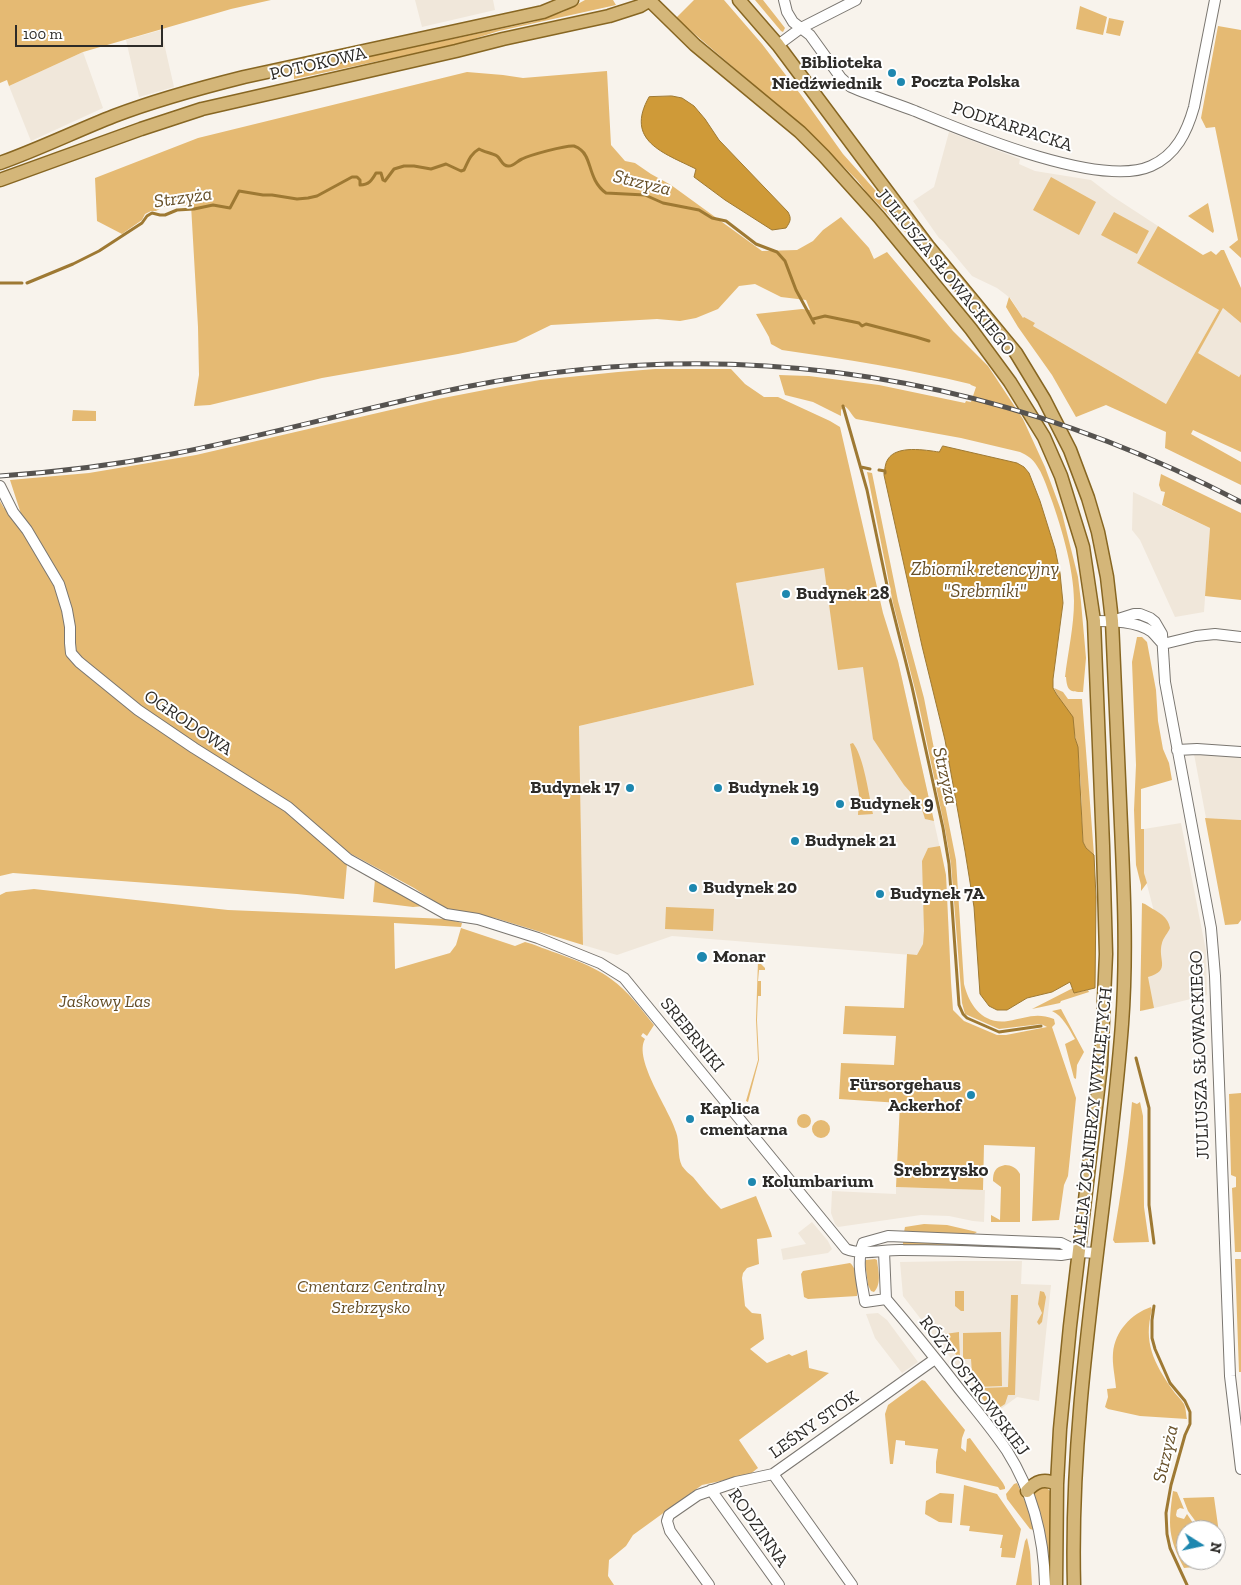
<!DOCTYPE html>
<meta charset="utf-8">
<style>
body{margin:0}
#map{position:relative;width:1241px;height:1585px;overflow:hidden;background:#f8f3ec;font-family:"Zilla Slab",serif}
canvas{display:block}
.north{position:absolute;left:1176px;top:1520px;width:50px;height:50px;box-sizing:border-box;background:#fff;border:1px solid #abaaa9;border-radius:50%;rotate:100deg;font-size:14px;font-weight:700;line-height:20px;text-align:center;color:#2d2b28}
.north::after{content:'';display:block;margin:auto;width:18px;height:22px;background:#1d87af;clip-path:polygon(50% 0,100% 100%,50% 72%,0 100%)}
.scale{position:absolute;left:15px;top:25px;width:148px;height:22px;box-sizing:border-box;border:2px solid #2d2b28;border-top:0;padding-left:6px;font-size:15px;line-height:18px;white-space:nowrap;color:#2d2b28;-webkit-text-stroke:4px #fff;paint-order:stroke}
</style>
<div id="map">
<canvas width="1241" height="1585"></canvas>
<div class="north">N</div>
<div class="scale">100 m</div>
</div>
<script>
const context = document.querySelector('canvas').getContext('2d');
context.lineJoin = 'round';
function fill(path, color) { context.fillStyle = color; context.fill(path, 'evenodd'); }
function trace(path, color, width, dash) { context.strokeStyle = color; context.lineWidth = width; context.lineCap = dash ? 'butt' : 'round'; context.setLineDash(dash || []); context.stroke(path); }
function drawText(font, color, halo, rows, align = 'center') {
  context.font = font + ' "Zilla Slab",serif'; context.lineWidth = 4; context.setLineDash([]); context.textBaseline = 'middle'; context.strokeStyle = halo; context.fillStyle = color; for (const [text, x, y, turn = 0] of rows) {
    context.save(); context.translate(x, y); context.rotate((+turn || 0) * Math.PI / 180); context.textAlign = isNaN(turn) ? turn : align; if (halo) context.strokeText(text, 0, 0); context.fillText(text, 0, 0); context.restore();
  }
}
fill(new Path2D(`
 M415,0H493L495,10L422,27Z
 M161,30L174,87L139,97L126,40Z
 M83,52L103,108L31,141L9,86Z
 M949,132L1020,159L1019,164L1035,171L1091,180L1112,196L1158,226L1137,263L1219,310L1166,404L1033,326L1035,323L1023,318L1011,299L1005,294L997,288L972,276L943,241L939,238L913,201L934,187Z
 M1223,308L1241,323V374L1239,377L1197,353Z
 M1133,492L1210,528L1204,612L1175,617L1140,540L1132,530Z
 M824,567L827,587L863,666L898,661L946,875L950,958L672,936L617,955L583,945L579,726L754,685L736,583Z
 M1194,754L1241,757V820L1206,818Z
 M1181,823L1206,951L1207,995L1142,1011L1143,984L1158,927L1144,873V829Z
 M896,1187L985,1190L984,1222L973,1221L949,1216L921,1215L838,1227L835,1224L831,1213L832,1191L896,1194Z
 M812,1222L828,1241L832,1249L828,1253L783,1260L781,1249L806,1244L798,1233Z
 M959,1261H1022L1021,1284L1051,1285L1039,1401L1017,1397L994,1414L903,1296L900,1262Z
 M878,1313L887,1320L918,1362L902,1373L875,1338L866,1314Z`), '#f0e7da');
fill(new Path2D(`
 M0,0H271L231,9L83,52L9,86L7,80L0,83Z
 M585,0H613L616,5L499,31L454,45L294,79V73L296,72L533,22L563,12Z
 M694,0H724L762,44L801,95L843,154L875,190L971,307L969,309L899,225L868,194L857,180L833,156L783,110L676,18Z
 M755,0H763L785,28L783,32L781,31Z
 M1080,6L1107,17L1103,35L1076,29Z
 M1109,18L1124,21L1120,36L1106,33Z
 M1218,26L1241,30V258L1229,247L1238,240L1215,127L1206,128L1201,118Z
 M607,71L611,145L625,161L635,163L651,174L671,185L762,251L797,250L813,241L823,230L841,217L869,248L874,259L887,252L953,331L988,366L1023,419L1045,467L1062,513L1078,577L1081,602L1086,658L1083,692C1070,692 1067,691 1066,677H1065C1068,652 1074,626 1074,601C1074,568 1060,522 1048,490C1045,482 1042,473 1037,466C1033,459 1027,455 1020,452L961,438L856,419C851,415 850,409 844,406L841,410V416L813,402L785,395L779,375L809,376L879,385L965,403L966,401L971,402L976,387L971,385L970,384C908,369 845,359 782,350L771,344L769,337L756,314L802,309L810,310L806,300L781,297L755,284L739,286L718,309L696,318L680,321L657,319L551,325L516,342L458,354L322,378L210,405L194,406L199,375L198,327L191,205L163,207L156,211H151L145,214L142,220L122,234L97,221L95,178L198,138L467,72L503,75L523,78Z
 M1051,177L1096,202L1079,235L1033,210Z
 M1208,203L1214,231L1213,233L1188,216Z
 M1114,212L1149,231L1137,254L1101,235Z
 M1158,226L1203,255L1211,251L1216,255L1221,250H1224L1241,288V323L1223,308L1198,353L1239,377L1241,374V452L1193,430L1191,434L1241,462V485L1165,448L1166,432L1106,405L1076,417L1052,375L1018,327L1006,307L1009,297L1023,318L1024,317L1035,323L1033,326L1166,404L1219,310L1137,263Z
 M655,369H731L745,384L764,397H778L830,421L840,427L883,613L898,661L934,821L925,819L920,803L904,785L873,739L863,667L838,670L824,568L736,583L754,685L579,726L583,945L495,918L449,911L414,888L344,850L257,784L135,703L76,652L70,610L22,517L10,480L89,473L196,455L438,399L500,387L540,380L618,372Z
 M73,410L96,411V421H72Z
 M867,472L872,473L898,601L924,698L956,860L964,984C969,1005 983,1025 1008,1021C1026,1018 1036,1012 1054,1019L1055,1024L1052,1027L1076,1098L1068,1176L1064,1185L1059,1220L1032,1221L1035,1147L984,1145L983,1190L896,1187L900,1103L839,1099L841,1063L894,1065L896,1036L843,1034L845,1006L904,1008L907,954L917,955L923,944L924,931L922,861L928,848L940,846L946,875L951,982L953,1010L964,1021L997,1035H1006L1047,1027L1041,1024L999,1029L965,1014L962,1003L951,864L945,829L918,701L893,603Z
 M1161,474L1241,513V600L1205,596L1210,528L1162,505L1165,492L1161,491L1159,485Z
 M0,501L4,508L6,507L53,577L65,611L67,654L277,805L347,864L344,899L297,894L13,873L0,876Z
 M1137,637H1142L1147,642L1156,690L1158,721L1163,749L1169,763L1172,780L1141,789V829H1144V873L1147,883L1141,891V885L1136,865L1134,810L1136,765L1132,662Z
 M1054,688L1063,692L1068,699H1082L1094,855L1086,848L1083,842C1081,805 1082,766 1074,730C1071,715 1060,702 1054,688Z
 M853,743C864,757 869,796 873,814L858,815L859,794L850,744Z
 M1205,818L1241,820V920L1238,924L1225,925Z
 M375,879L425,906L413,907L373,902Z
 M34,889L228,910L447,919L462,923L461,927L394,923L395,969L450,953L456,945L461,928L515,946L525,942L532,944C557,954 590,963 611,979C628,991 641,1009 654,1025L647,1036L643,1033L641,1036L645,1039C633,1060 670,1110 676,1132C680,1142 677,1156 682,1166C685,1170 689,1174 693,1177C702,1188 711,1199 721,1209L756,1196L771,1233L772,1237L757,1239L759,1264L747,1268L743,1273L742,1278L745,1306L752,1313L761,1314L764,1339L750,1349L767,1363L789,1354L792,1356L807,1350L809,1368L829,1373L739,1440L758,1468L749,1475L702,1485L633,1535L626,1546L609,1560L608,1576L614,1585H0V895L6,892Z
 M1142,903L1145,904C1155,911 1168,915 1170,928C1168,933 1163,938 1162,943C1157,960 1172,970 1148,977L1154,1008L1140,1011Z
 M666,907L714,909L713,931L665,929Z
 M758,961L765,968V970H759L758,981H761V996H758L757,1020L759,1060L748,1102L746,1101L758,1060L756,1020Z
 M1073,988L1074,993L1088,990L1089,992L1061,1001L1060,1003L1032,1009Z
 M1061,1009L1084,1052L1077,1065L1076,1079L1074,1078L1065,1044L1075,1039C1069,1029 1063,1016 1052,1011Z
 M1241,1093V1252H1235L1232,1188L1236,1187V1177L1231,1175L1229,1094Z
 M1132,1102L1137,1104L1140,1102L1143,1116L1144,1207L1149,1242L1115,1243L1113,1240C1121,1194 1128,1149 1132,1102Z
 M797 1121a7 7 0 1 1 14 0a7 7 0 1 1-14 0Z
 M812 1129a9 9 0 1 1 18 0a9 9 0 1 1-18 0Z
 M1005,1165C1011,1165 1017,1168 1020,1174V1222H991V1215L1000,1220L1001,1187L993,1181C993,1172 995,1167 1005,1165Z
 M924,1224L947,1225L977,1232L974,1234L904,1232L905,1227Z
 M903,1241L982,1245L981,1248L903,1245Z
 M875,1259L877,1260C878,1270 882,1284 874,1292L871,1291L868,1285L865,1262L866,1260Z
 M1235,1259H1241V1372H1239Z
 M850,1263C857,1268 859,1287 857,1296L808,1299L804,1297L801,1274L803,1271Z
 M955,1291H964V1311H961L955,1306Z
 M1040,1291L1044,1292L1046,1297L1042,1322L1039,1325L1037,1322L1042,1313L1038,1304Z
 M1011,1295H1018L1015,1395H1008L1005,1404L993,1412L982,1398L983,1388L1008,1387Z
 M1151,1307L1152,1310C1143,1342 1154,1363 1172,1389C1175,1394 1181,1399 1184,1404C1186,1408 1186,1415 1187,1419L1140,1416L1108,1409L1105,1407L1108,1397L1107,1389L1116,1388C1115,1376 1112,1364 1113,1353C1115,1331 1131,1314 1151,1307Z
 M959,1332V1336L960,1359L942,1339V1336L945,1334Z
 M1001,1332L1002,1386L977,1387L976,1374H972L971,1359H963V1333Z
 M922,1380L925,1381L965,1430L962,1438L961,1448L966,1452L967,1439L970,1438L1003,1483L1005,1487V1489L1000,1490L998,1487L936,1473V1462L938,1449L905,1445V1441L896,1440L893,1464H890L885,1414L888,1405Z
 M1017,1483L1026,1503L1034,1530L1030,1529L1007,1499L1006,1494L1014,1484Z
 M964,1485L997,1494L1021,1529L1015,1558L1001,1557L1002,1548H1000L1003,1535L969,1531L970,1526L960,1525Z
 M1045,1486L1050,1491L1051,1495L1050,1558L1049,1559L1045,1533L1035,1496V1492L1037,1488Z
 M1173,1491L1177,1492L1184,1509L1180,1508L1177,1510L1176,1515L1177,1517L1184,1519L1187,1514L1195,1526C1183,1528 1177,1538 1186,1547V1560H1194V1567L1184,1568C1168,1537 1168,1526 1173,1491Z
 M940,1493L954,1494L952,1523L939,1522L925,1514L926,1501Z
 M1214,1497L1221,1547L1216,1545V1530H1202L1188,1511L1183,1498Z
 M1027,1538L1030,1552L1032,1585H1016L1025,1541Z`), '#e5ba73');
const water = new Path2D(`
 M672,96L682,98L694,106L705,119L719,140L788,212C792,219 790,222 786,228L772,230L725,200L694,177L696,169C664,153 624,141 649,97Z
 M943,446L1017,463L1024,467L1029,473L1040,501L1055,549L1060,573L1063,603L1053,679V688L1057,695L1073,717L1075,738L1078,747L1083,842L1086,848L1094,855L1096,897L1095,988L1074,993L1070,982L1052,992L1027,998L1007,1010H997L989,1006L980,994L974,907L965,851L945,740L922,646L884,475C885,469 885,463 888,459C897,445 925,450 939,452Z`);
fill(water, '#cf9a38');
trace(water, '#9e7933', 1);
trace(new Path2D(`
 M0,283H22
 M27,283L73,264L99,251L142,223L147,216L152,213L160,215H165L177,210L194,209L213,205L230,208L239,191L263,195H272L297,199L308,198L317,196L352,177H357L360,180V185C369,185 372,180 376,173H381L383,180L385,181L394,169L404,166H414L431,169L446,164L461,171L464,170C468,162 470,154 479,149C484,152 492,153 497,156C501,159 502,166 508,166C513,167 517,161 522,159C530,155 566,145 574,146C577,147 579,148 581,150C592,158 588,180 606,193L645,195L663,203L699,210L712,218L726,221L756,244L777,252L785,261L796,290L814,323
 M813,319L825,316L859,323L862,326L866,324L916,337L929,341
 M843,406L867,490L889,595L912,687L943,828L949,864L959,1005L963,1014L967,1018L999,1032L1041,1026
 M861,467L870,469
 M879,470L885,471V473
 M1136,1058L1149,1108V1205L1154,1243
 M1154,1306L1152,1320V1338L1155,1349L1170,1383L1185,1401L1190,1412V1424L1185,1435L1171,1485L1166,1513L1167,1534L1170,1548L1187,1585`), '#9e7933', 3);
const minor = new Path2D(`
 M784,0L787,12L793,22L810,35L841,78L851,87C872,96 894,103 915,111C966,132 1100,189 1151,166C1176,155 1187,132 1194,107L1215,0
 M778,45L801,28L856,0
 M0,486L13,512L27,530L59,584L67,610L70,627V643L71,653L79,662L138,710L194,748L288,807L348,859L446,914L478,919L538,938L600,963L624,978L846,1249C863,1256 885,1249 903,1250C955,1250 1008,1253 1061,1255L1079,1252L1097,1253
 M1094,621C1112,621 1137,621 1152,632C1156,636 1159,640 1163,644
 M1112,621L1134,614H1140L1150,618L1155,622L1162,634L1165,682L1211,928L1215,976L1230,1376L1241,1469
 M1163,644L1196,636L1215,634L1241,637
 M1177,750L1197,749L1241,752
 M884,1251L886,1299
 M886,1299C911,1328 936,1359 960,1390C976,1410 993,1430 1007,1451C1033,1492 1044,1537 1045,1585
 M886,1299L865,1302C862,1283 856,1262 863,1243L888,1236L1061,1243L1079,1252
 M773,1474L852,1585
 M711,1490L779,1585
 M709,1585L670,1531L667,1521L669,1515L698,1495L736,1482L773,1474L935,1359`);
const major = new Path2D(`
 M649,0L695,45L800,132L824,156L879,217L971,329L1010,382L1044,437L1061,476L1083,547L1094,621L1103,846L1106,954L1101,1065L1070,1326L1060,1429L1057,1484L1056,1585
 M739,0L778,45L928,246L1016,353L1044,399L1070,450L1088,498L1098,532L1107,577L1112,621C1115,689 1118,757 1121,825C1124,891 1127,958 1122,1024C1108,1211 1069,1396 1074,1585
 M0,163C39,149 76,131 114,116C156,100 200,88 244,77L543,12L572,0
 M0,180L141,129L202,109L456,51L503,39L609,16L640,6L650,0
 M1027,1491C1036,1481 1044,1478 1057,1484`);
trace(minor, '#7a7670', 12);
trace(major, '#876622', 15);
trace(minor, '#fff', 10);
trace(major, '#d4b679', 12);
const rail = new Path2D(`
 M0,476C58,472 115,465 172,454C270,435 367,407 465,387C737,333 996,374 1241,502`);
trace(rail, '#565350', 5);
trace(rail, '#fff', 3, [9]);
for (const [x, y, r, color] of [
 [892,73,5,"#1d87af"],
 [901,82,5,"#1d87af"],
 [786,594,5,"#1d87af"],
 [630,788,5,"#1d87af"],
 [718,788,5,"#1d87af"],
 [840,804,5,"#1d87af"],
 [795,841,5,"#1d87af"],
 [693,888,5,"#1d87af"],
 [880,894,5,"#1d87af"],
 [702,957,6,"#1d87af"],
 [971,1095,5,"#1d87af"],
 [690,1119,5,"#1d87af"],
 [752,1182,5,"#1d87af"]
]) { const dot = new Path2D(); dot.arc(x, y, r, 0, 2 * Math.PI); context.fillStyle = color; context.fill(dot); trace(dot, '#fff', 2); }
drawText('bold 18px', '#2d2b28', '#fff', [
 ["Biblioteka",882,63,"right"],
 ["Niedźwiednik",882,84,"right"],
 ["Poczta Polska",911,82],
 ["Budynek 28",796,594],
 ["Budynek 17",620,788,"right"],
 ["Budynek 19",728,788],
 ["Budynek 9",850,804],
 ["Budynek 21",805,841],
 ["Budynek 20",703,888],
 ["Budynek 7A",890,894],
 ["Monar",713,957],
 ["Fürsorgehaus",961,1085,"right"],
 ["Ackerhof",961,1106,"right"],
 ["Kaplica",700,1109],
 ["cmentarna",700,1130],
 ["Kolumbarium",762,1182]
], 'left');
drawText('18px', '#2d2b28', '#fff', [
 ["POTOKOWA",318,64,-13],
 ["PODKARPACKA",1012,127,18],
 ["JULIUSZA SŁOWACKIEGO",945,272,51],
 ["OGRODOWA",188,723,34],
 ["SREBRNIKI",692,1035,51],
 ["JULIUSZA SŁOWACKIEGO",1200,1055,-92],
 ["ALEJA ŻOŁNIERZY WYKLĘTYCH",1093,1117,-84],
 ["RÓŻY OSTROWSKIEJ",974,1386,53],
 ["LEŚNY STOK",814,1425,-35],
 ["RODZINNA",758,1528,55]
]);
drawText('italic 18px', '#654e27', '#fff', [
 ["Jaśkowy Las",105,1002],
 ["Cmentarz Centralny",371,1287],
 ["Srebrzysko",371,1308]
]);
drawText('italic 19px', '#675029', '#fff', [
 ["Strzyża",642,183,14],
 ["Strzyża",183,198,-8],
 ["Zbiornik retencyjny",985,570],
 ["\"Srebrniki\"",985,592],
 ["Strzyża",945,776,77],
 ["Strzyża",1166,1454,-77]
]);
drawText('bold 19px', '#2d2b28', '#fff', [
 ["Srebrzysko",941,1171]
]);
</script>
